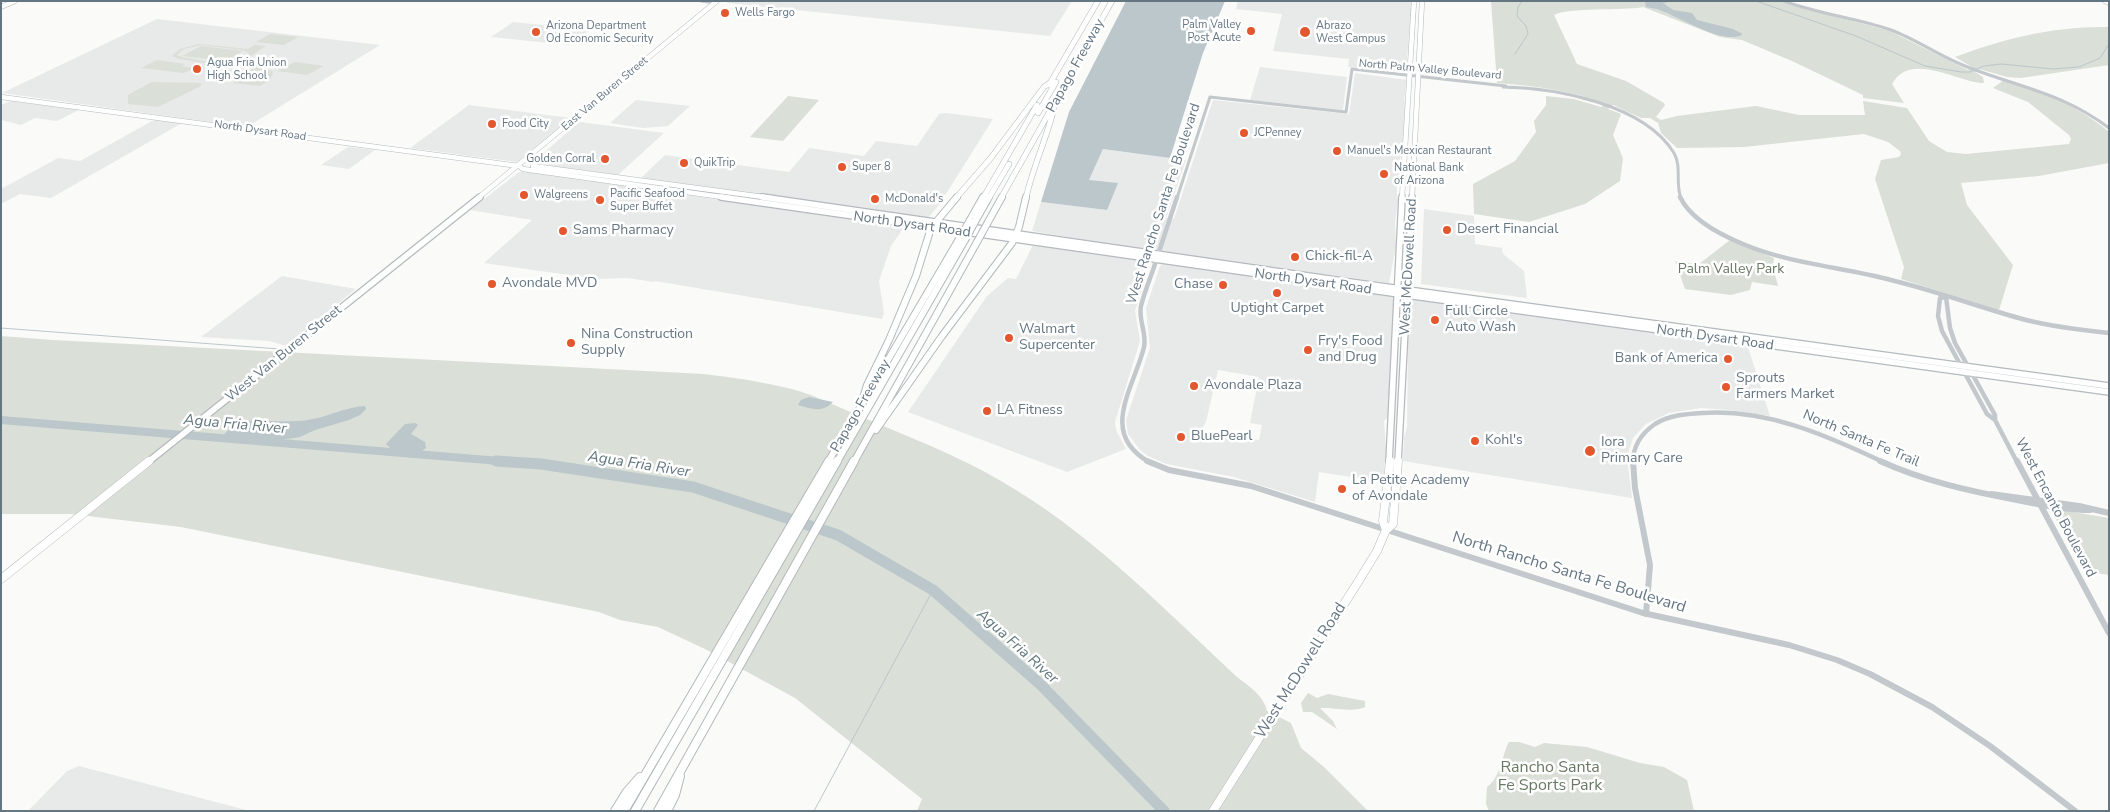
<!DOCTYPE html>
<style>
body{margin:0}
#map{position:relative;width:2110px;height:812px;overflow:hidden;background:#fafaf8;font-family:"Nunito Sans",sans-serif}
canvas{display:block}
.frame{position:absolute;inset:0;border:2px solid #657683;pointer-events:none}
</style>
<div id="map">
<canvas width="2110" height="812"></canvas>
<div class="frame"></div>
</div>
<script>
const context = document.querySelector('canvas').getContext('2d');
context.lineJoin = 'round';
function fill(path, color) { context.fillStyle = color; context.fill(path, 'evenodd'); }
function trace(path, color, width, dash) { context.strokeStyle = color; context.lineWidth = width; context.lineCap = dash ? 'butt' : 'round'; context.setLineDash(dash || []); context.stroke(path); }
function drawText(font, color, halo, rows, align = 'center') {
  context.font = font + ' "Nunito Sans",sans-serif'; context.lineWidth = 5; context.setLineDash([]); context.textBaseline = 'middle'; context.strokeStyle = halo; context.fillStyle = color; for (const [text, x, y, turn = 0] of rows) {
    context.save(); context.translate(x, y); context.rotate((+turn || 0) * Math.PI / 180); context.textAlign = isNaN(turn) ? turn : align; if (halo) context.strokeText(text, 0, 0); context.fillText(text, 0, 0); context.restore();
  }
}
fill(new Path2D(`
 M728,1H1072L1050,36L727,3Z
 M1238,1H1412L1406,72L1348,67L1349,59L1273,51L1282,14L1236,9Z
 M157,19L380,45L247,127L2,93Z
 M513,22L590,30L569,45L491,37Z
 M1260,67L1347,77L1343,110L1250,100Z
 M1355,73L1407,80L1404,99L1405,103L1403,145L1399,164L1400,172L1397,178V194L1398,200L1395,223L1396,246L1389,283L1149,251L1032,231L1041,202L1107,210L1089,180L1103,149L1186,160L1166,218L1174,219L1213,100L1349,114Z
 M636,100L690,106L668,126L643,128L610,123Z
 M11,101L79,110L57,121L35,118L21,125L1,120V105Z
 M469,105L571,118L517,162L410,148Z
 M946,113L993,119L939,205L928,218L641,178L665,155L789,172L809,148L864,156L876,141L917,146L939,114Z
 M154,120L182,123L51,198L20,194L1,204V189L58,158L80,161Z
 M578,123L580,122L664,133L618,175L532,163Z
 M348,147L375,150L349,169L321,165Z
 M525,171L904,227L891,246L879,281L884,313L882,319L655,281L654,282L627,278L597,279L484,263L532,220L470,210L519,172Z
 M1424,209L1474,216L1475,244L1502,248L1503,254L1524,271L1527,298L1421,284Z
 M1033,245L1142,261L1147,264L1148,268L1135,311L1140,341L1115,422L1116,430L1126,449L1067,472L908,412L987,296L1008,278L1016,279Z
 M1163,263L1387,295L1393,297L1395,301L1388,409V417L1384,421L1386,450L1383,482L1319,472L1315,502L1234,477L1166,464L1148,456L1140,450L1128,434L1126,420L1150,348L1146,308L1160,266ZM1218,370L1259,377L1250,423L1262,425L1259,440L1201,430L1206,422Z
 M282,276L356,289L286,346L269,341L201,337Z
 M1411,299L1747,344L1770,416L1730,410L1701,408L1669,413L1646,424L1633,438L1627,457L1632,498L1403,461L1404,438L1407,427L1408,341Z
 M79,766L250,811H28L67,771Z`), '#e8e9e9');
fill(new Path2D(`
 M1491,1H1779L1890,31L1968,70L1972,67L1955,57C2005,38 2055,26 2109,27V65L2021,78L2007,77L1979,69L1975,72L1983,77L1984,83C1959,83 1910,50 1892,84L1904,103L1863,98V95L1792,61L1742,40L1720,37L1643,7C1623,11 1567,7 1554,15L1577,64L1626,81L1664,103L1665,105L1656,117L1661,120L1677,116L1756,106L1799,115H1865L1863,101L1907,108L1929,141L1947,152L1966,154L2069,144L2071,139L2069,135L2028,102L1993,88L2004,80C2043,92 2077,105 2109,132V163L2039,176L1961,183L1967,205L2013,265L1999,310L1901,279L1904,267L1875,179L1881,160L1899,157L1901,154L1900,151L1888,142L1864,134L1744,147L1677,148L1661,133L1658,123L1650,118H1641L1613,105L1608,109L1621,114L1613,135L1623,158L1620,181L1585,204L1529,222L1474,214L1473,184L1515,161L1536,132L1534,121L1546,105V96L1574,99L1601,107L1606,104C1571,90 1534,86 1497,83Z
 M270,34L298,37L284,45L256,42Z
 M199,44L248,49L255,45L266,46C258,51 253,55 246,59C226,69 200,62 179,59L172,56L180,49ZM201,45L243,50L249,53C235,70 200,60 182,57L177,55L184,49Z
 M201,46L243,51L225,61L182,56Z
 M157,60L185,64L181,66L194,68L184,73L141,68Z
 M295,62L324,66L307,75L277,71Z
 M256,67L272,71L273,74L269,80L260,86L234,83V80Z
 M152,82L201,83V86L158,107L128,104V95Z
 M788,96L819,100L783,141L750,137Z
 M1730,240L1774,258L1773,266L1778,286L1752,282L1750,290L1731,295L1685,289L1675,261L1699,264Z
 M1,336L53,340L703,374C733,377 763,382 792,389C818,396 851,413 876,423C924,443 972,462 1016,490C1099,541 1166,611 1237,677C1250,687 1263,695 1267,711L1291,723L1301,748L1324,767L1368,811H917L922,799L795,698L707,650L658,627L620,620L599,612L181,527L71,514H1Z
 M2055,509L2109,518V575L2087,572L2051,511Z
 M1308,693L1317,698L1328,694L1365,701V707C1353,713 1336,707 1320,708L1333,721L1337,729L1312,712H1303L1301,703Z
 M1509,742H1519L1535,747L1544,743L1587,747L1640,763L1664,767L1687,780L1694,811H1489L1486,804L1487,787C1501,777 1501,757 1509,742Z`), '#dadfd7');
fill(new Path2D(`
 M1126,1H1225L1203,53L1170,158L1103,149L1089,180L1118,183L1107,210L1041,202L1069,112Z
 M1645,1H1675L1663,3L1673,10L1692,13L1697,20L1733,29L1741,33L1742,35C1721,45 1679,16 1657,9C1653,8 1649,8 1646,7Z
 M809,397L833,402C823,413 811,409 798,405L801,400Z
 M365,406L366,409L360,415L349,420L315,430L300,437L267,442L227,436L224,434L236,424L245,421C265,420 289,423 308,420C328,417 345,407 365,406Z
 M415,423L418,425L411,434L425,442L426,448L412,458L397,454L386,444L405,424Z`), '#bbc7cb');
trace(new Path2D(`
 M1756,1L1856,36L1925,66L1961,72H1970L1984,66L2001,64L2053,69L2079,67L2100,58L2109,44
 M1515,54L1528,34L1526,26L1517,16L1518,7L1522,1
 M1,328L279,349
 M814,811L933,590`), '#bbc7cb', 1);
trace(new Path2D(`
 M1,420C172,433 342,449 512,462`), '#bbc7cb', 8);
trace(new Path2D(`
 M496,461L541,464L693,487L838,535L933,590L1040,684L1164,811`), '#bbc7cb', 11);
const majorFar2 = new Path2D(`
 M2105,1L2109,3
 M1,7L15,1
 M1,97L519,166L523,169L729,198
 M533,166L771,198
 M478,198L717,1
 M1402,198L1414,1
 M1412,198L1422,1`);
const majorFar1 = new Path2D(`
 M721,197L1406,295L2109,392
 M762,197L1350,282L2109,386
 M148,462L480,197
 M1389,462L1402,197
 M1398,462L1412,197`);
const major = new Path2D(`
 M1386,530L1383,521L1390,461
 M1,579L149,461
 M1213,811L1358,582L1377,551L1386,530L1393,524L1398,461`);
const highwayFar2 = new Path2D(`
 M1049,85L1098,1
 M1038,113L1056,82
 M956,198L990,159L1044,87L1051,82
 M983,198L1037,105
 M989,198L1009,164
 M1001,198L1112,1
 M1026,198C1033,166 1048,136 1055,104`);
const highwayFar1 = new Path2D(`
 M970,220L983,197
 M976,220L989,197
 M988,222L1002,197
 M863,398L867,385L889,340L916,276L931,228L957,197
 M876,430L942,336L1012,243L1019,227L1026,197
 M828,462L959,239
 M837,462L965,240
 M854,462L977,242`);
const highway = new Path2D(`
 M615,811L626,793L640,777
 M624,811L829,461
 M635,811L837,461
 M658,811L854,461
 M667,811L675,795L680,776`);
trace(majorFar2, '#b5babe', 5.5);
trace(majorFar1, '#b5babe', 8);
trace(major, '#b5babe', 9);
trace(highwayFar2, '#b4b9bd', 6);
trace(highwayFar1, '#b4b9bd', 8);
trace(highway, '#b4b9bd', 10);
trace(new Path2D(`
 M701,1L715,3
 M1784,1C1819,14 1856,18 1891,30C1918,40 1942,58 1970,68C2022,88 2062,93 2109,128
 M1503,87C1556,88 1644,104 1674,153C1682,167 1675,184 1681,198
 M1177,198L1210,97L1346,112L1352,69L1506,86`), '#c3c8cc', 3);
trace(new Path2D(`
 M1680,197C1691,220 1721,235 1743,244C1790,264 1842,267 1891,280C1937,291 1981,308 2026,320C2054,327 2081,330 2109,333
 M1946,297L1950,328L1955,343L1995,415V420L1987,414L1942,331L1938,316L1940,298Z
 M1995,420L2017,462
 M1149,462C1098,433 1134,388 1144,347C1147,333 1138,320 1141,306C1144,294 1149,281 1153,270C1161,245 1169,221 1177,197
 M1633,462C1633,446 1642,433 1655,424C1669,415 1686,414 1703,413C1767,409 1826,435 1883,462`), '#c3c8cc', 4.5);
trace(new Path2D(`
 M1147,461L1169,470L1251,486L1643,613L1789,645L1837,660L1870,674L1932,707L1990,746L2075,811
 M1633,461L1635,488L1650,565L1646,614
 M1880,461C1924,481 1969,491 2017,500C2041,505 2066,510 2090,510
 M2017,461L2109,633
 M1991,494L2079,506L2109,513`), '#c3c8cc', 6);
trace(majorFar2, '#fff', 4.5);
trace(majorFar1, '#fff', 5.5);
trace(major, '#fff', 8);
trace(highwayFar2, '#fff', 5);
trace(highwayFar1, '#fff', 6);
trace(highway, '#fff', 8);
const highwayBridge = new Path2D(`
 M959,239L970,220
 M965,240L976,220
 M977,242L988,222`);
trace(highwayBridge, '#b4b9bd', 8, []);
trace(highwayBridge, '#fff', 6);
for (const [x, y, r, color] of [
 [725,13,5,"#e4572e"],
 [1251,31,5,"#e4572e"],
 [536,32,5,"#e4572e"],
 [1305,32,6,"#e4572e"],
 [197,69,5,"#e4572e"],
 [492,124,5,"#e4572e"],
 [1244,133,5,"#e4572e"],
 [1337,151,5,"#e4572e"],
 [605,159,5,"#e4572e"],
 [684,163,5,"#e4572e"],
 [842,167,5,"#e4572e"],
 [1384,174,5,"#e4572e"],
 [524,195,5,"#e4572e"],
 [875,199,5,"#e4572e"],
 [600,200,5,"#e4572e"],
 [1447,230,5,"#e4572e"],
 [563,231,5,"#e4572e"],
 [1295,257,5,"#e4572e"],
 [492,284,5,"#e4572e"],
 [1223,285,5,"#e4572e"],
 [1277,293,5,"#e4572e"],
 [1435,320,5,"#e4572e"],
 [1009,338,5,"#e4572e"],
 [571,343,5,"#e4572e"],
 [1308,350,5,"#e4572e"],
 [1728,359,5,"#e4572e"],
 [1194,386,5,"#e4572e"],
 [1726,387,5,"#e4572e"],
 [987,411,5,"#e4572e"],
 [1181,437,5,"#e4572e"],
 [1475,441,5,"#e4572e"],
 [1590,451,6,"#e4572e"],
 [1342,489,5,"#e4572e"]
]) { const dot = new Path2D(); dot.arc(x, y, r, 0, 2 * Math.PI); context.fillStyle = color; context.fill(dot); trace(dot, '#fff', 2); }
drawText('11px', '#657683', '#fff', [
 ["Wells Fargo",735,13],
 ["Palm Valley",1241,25,"right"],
 ["Post Acute",1241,38,"right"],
 ["Arizona Department",546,26],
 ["Od Economic Security",546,39],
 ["Abrazo",1316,26],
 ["West Campus",1316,39],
 ["Agua Fria Union",207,63],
 ["High School",207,76],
 ["Food City",502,124],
 ["JCPenney",1254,133],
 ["Manuel's Mexican Restaurant",1347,151],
 ["Golden Corral",595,159,"right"],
 ["QuikTrip",694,163],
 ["Super 8",852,167],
 ["National Bank",1394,168],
 ["of Arizona",1394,181],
 ["Pacific Seafood",610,194],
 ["Super Buffet",610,207],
 ["Walgreens",534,195],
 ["McDonald's",885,199]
], 'left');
drawText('11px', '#657683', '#fff', [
 ["North Palm Valley Boulevard",1430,70,5],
 ["East Van Buren Street",605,94,-40],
 ["North Dysart Road",260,131,8]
]);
drawText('14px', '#657683', '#fff', [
 ["Papago Freeway",1076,66,-61],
 ["West Rancho Santa Fe Boulevard",1164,204,-72],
 ["North Dysart Road",912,225,8],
 ["West McDowell Road",1409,267,-87],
 ["North Dysart Road",1313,282,8],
 ["North Dysart Road",1715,338,8],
 ["West Van Buren Street",284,354,-39],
 ["Papago Freeway",861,406,-60],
 ["North Santa Fe Trail",1861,439,23],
 ["West Encanto Boulevard",2055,508,62]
]);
drawText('14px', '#657683', '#fff', [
 ["Desert Financial",1457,230],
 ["Sams Pharmacy",573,231],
 ["Chick-fil-A",1305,257],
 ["Avondale MVD",502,284],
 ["Chase",1213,285,"right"],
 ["Uptight Carpet",1277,309,"center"],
 ["Full Circle",1445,312],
 ["Auto Wash",1445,328],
 ["Walmart",1019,330],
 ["Supercenter",1019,346],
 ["Nina Construction",581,335],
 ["Supply",581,351],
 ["Fry's Food",1318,342],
 ["and Drug",1318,358],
 ["Bank of America",1718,359,"right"],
 ["Sprouts",1736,379],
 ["Farmers Market",1736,395],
 ["Avondale Plaza",1204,386],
 ["LA Fitness",997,411],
 ["BluePearl",1191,437],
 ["Kohl's",1485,441],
 ["Iora",1601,443],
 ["Primary Care",1601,459],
 ["La Petite Academy",1352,481],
 ["of Avondale",1352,497]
], 'left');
drawText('14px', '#687a64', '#fff', [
 ["Palm Valley Park",1731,270]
]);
drawText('italic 15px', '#60757c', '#fff', [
 ["Agua Fria River",235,425,5],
 ["Agua Fria River",639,465,9],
 ["Agua Fria River",1017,647,42]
]);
drawText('16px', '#657683', '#fff', [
 ["North Rancho Santa Fe Boulevard",1569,573,17],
 ["West McDowell Road",1301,671,-58]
]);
drawText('16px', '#687a64', '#fff', [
 ["Rancho Santa",1550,768],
 ["Fe Sports Park",1550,786]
]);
</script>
